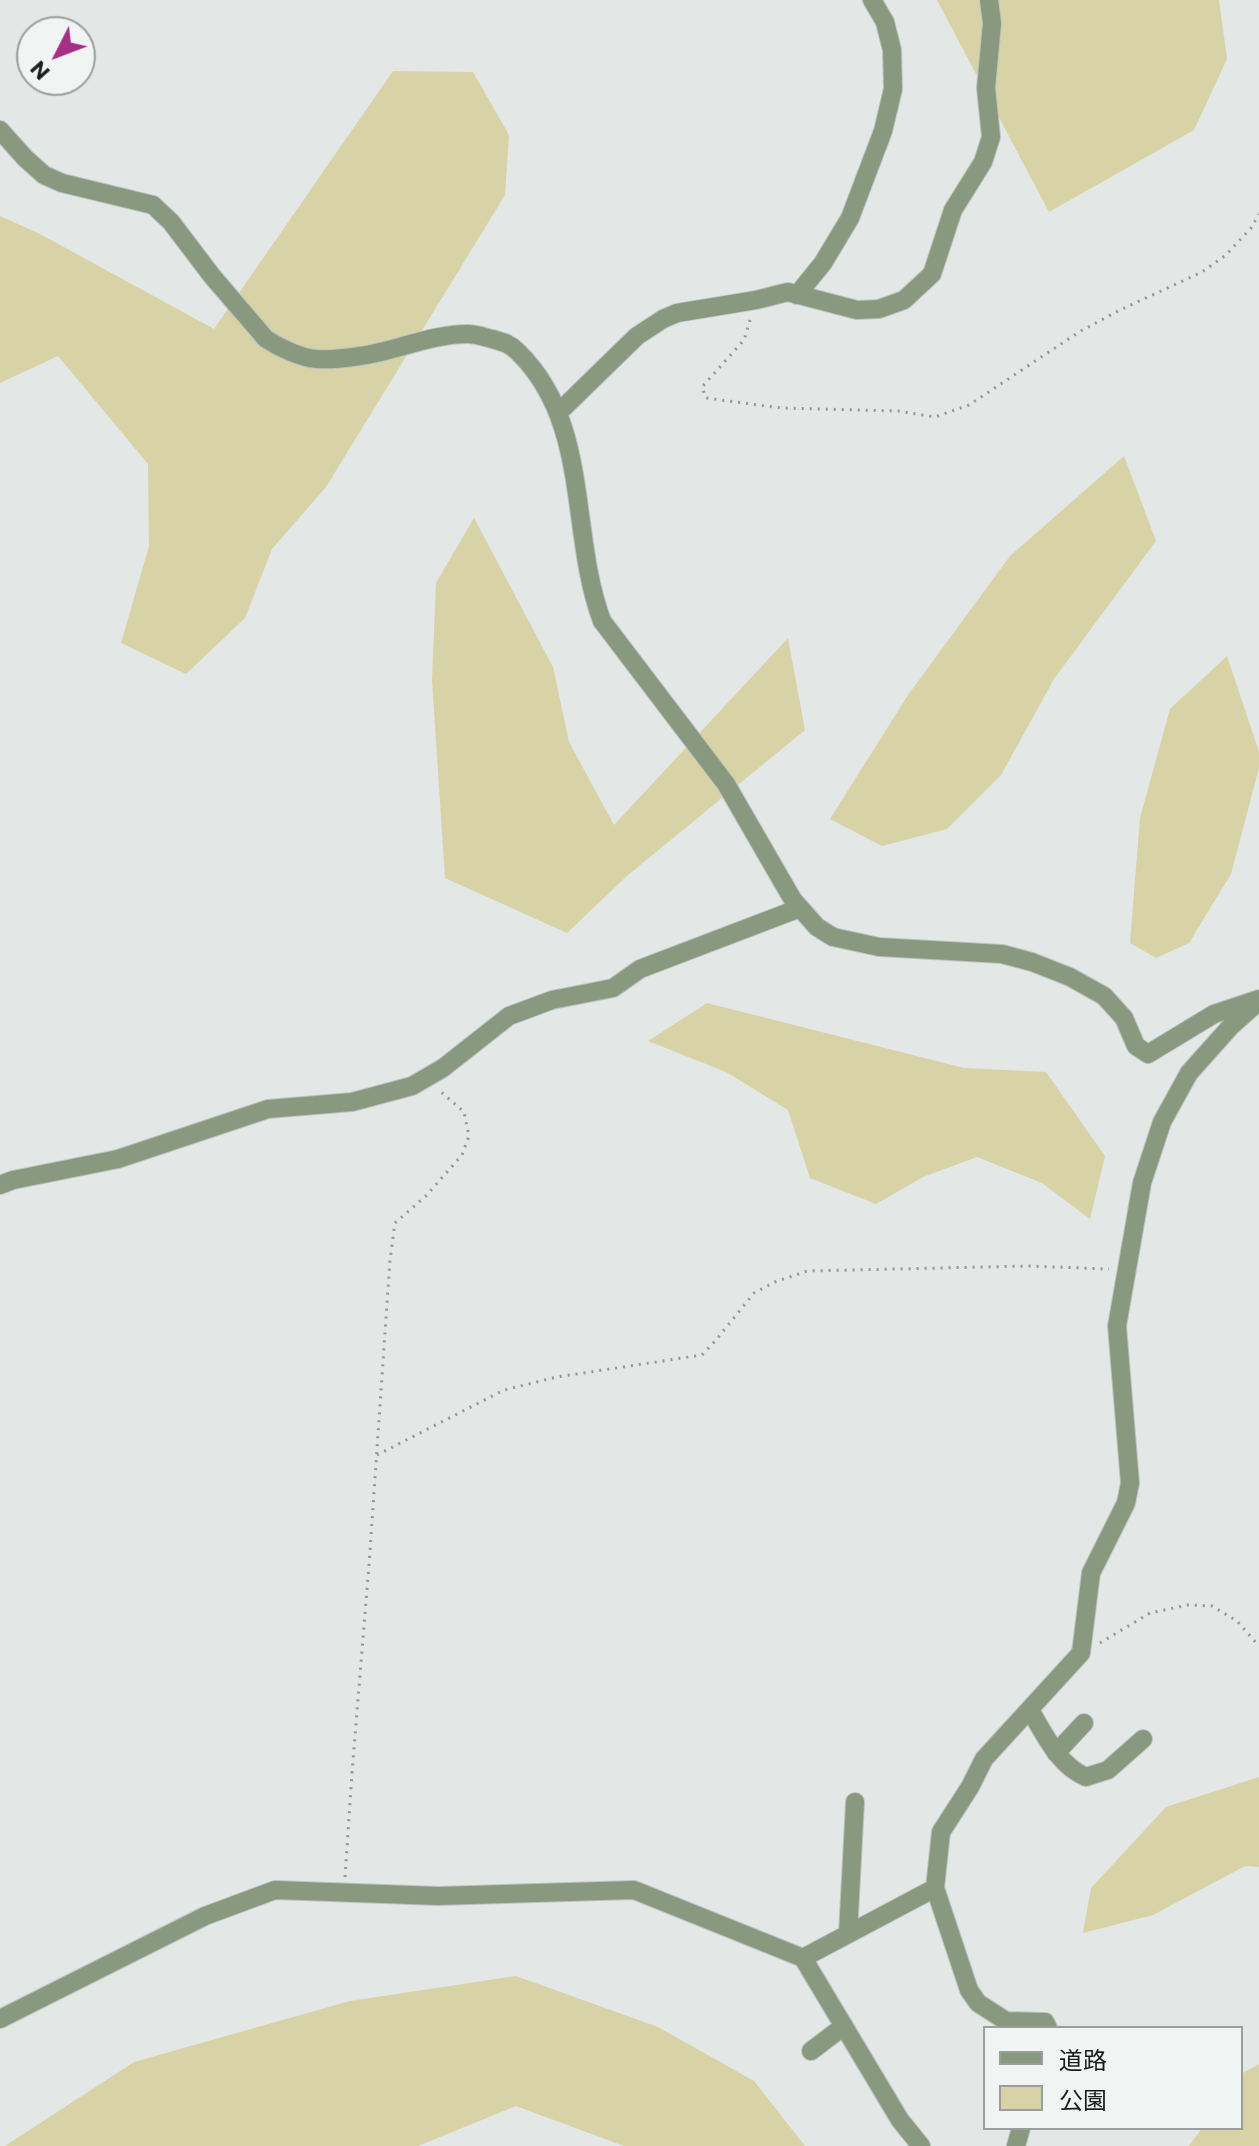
<!DOCTYPE html>
<meta charset="utf-8">
<style>
body{margin:0}
#map{position:relative;width:1259px;height:2146px;overflow:hidden;background:#e3e7e5;font-family:Commissioner,"Noto Sans JP",sans-serif}
canvas{display:block}
.legend{position:absolute;left:983px;top:2026px;width:260px;height:104px;box-sizing:border-box;background:#f0f5f3;border:2px solid #9a9e9d;margin:0;padding:10px 14px;list-style:none;font-size:24px;color:#1a1c1b}
.legend li{display:flex;align-items:center;gap:16px;height:40px}
.legend b{width:40px;border:2px solid #9a9e9d}
.north{position:absolute;left:16px;top:16px;width:80px;height:80px;box-sizing:border-box;background:#f0f5f3;border:2px solid #9a9e9d;border-radius:50%;rotate:228deg;font-size:22px;font-weight:700;line-height:32px;text-align:center;color:#1a1c1b}
.north::after{content:'';display:block;margin:auto;width:28px;height:36px;background:#a62f86;clip-path:polygon(50% 0,100% 100%,50% 72%,0 100%)}
</style>
<div id="map">
<canvas width="1259" height="2146"></canvas>
<ul class="legend">
<li><b style="height:10px;background:#889980"></b>道路</li>
<li><b style="height:22px;background:#d8d2a7"></b>公園</li>
</ul>
<div class="north">N</div>
</div>
<script>
const context = document.querySelector('canvas').getContext('2d');
context.lineJoin = 'round';
function fill(path, color) { context.fillStyle = color; context.fill(path, 'evenodd'); }
function trace(path, color, width, dash) { context.strokeStyle = color; context.lineWidth = width; context.lineCap = dash ? 'butt' : 'round'; context.setLineDash(dash || []); context.stroke(path); }
fill(new Path2D(`
 M937,0H1219L1227,59L1194,130L1049,212Z
 M393,71L473,72L509,135L505,195L326,487L272,549L245,618L186,674L121,643L149,546L148,464L58,356L0,383V216L40,234L214,329Z
 M1124,456L1156,541L1054,679L1001,775L947,829L882,846L830,819L908,695L1010,556Z
 M474,518L553,667L569,742L614,825L788,638L805,730L628,875L567,933L445,878L432,680L436,583Z
 M1227,656L1259,752V768L1231,874L1189,943L1156,958L1130,943L1140,818L1170,709Z
 M707,1003L964,1068L1046,1072L1105,1156L1090,1219L1042,1183L977,1157L923,1177L876,1204L810,1178L788,1110L726,1072L648,1041Z
 M1259,1777V1867L1245,1866L1153,1915L1083,1933L1091,1888L1166,1807Z
 M516,1976L658,2027L754,2081L805,2146H624L516,2106L418,2146H5L134,2062L350,2001Z
 M1259,2064V2146H1189L1202,2128H1241V2074Z`), '#d8d2a7');
const street = new Path2D(`
 M0,130L25,158L44,175L62,183L153,205L171,222L212,276L266,339C280,348 301,358 317,359C331,360 347,358 360,356C396,351 431,334 468,334C476,334 484,337 492,339C503,342 509,343 518,352C591,423 569,533 602,621L726,784L793,900L817,927L833,937L879,947L1002,954L1032,962L1070,977L1104,996L1124,1018L1136,1046L1148,1054L1214,1014L1259,999
 M797,295L823,263L850,218L883,131L893,89L892,50L885,22L872,0
 M558,413L637,336L663,319L677,313L756,300L788,292L857,310L879,309L904,300L932,274L953,210L983,162L991,137L986,88L992,23L989,0
 M0,1185L13,1180L118,1159L268,1109L352,1102L412,1086L443,1068L509,1016L552,1000L613,988L640,969L800,908
 M1030,1710C1045,1735 1058,1765 1086,1777L1108,1770L1143,1739
 M1056,1753L1084,1723
 M935,1888L969,1990L978,2003L1006,2021L1045,2022L1048,2028
 M848,1934L855,1802
 M803,1958L935,1888L941,1832L970,1787L984,1759L1081,1653L1091,1573L1126,1503L1130,1483L1117,1326L1142,1183L1162,1122L1189,1073L1231,1026L1257,1003
 M0,2019L205,1916L275,1890L438,1896L634,1890L803,1958L900,2120L921,2146
 M811,2051L844,2026
 M1016,2146L1021,2128`);
trace(street, '#bfc2c1', 20);
trace(new Path2D(`
 M750,320L744,340L702,387L706,398L781,408L898,411L935,417L969,405L1079,332L1120,310L1202,272L1226,255L1251,228L1259,214
 M377,1455L504,1390L557,1377L702,1355L716,1340L754,1293L775,1282L807,1271L1028,1266L1109,1269
 M1100,1643L1150,1613L1188,1605L1212,1606L1237,1621L1259,1646
 M345,1877L352,1773L369,1565L390,1260L395,1223L426,1196L462,1155L469,1136L464,1112L440,1091`), '#939695', 3, [2, 6]);
trace(street, '#889980', 18);
</script>
